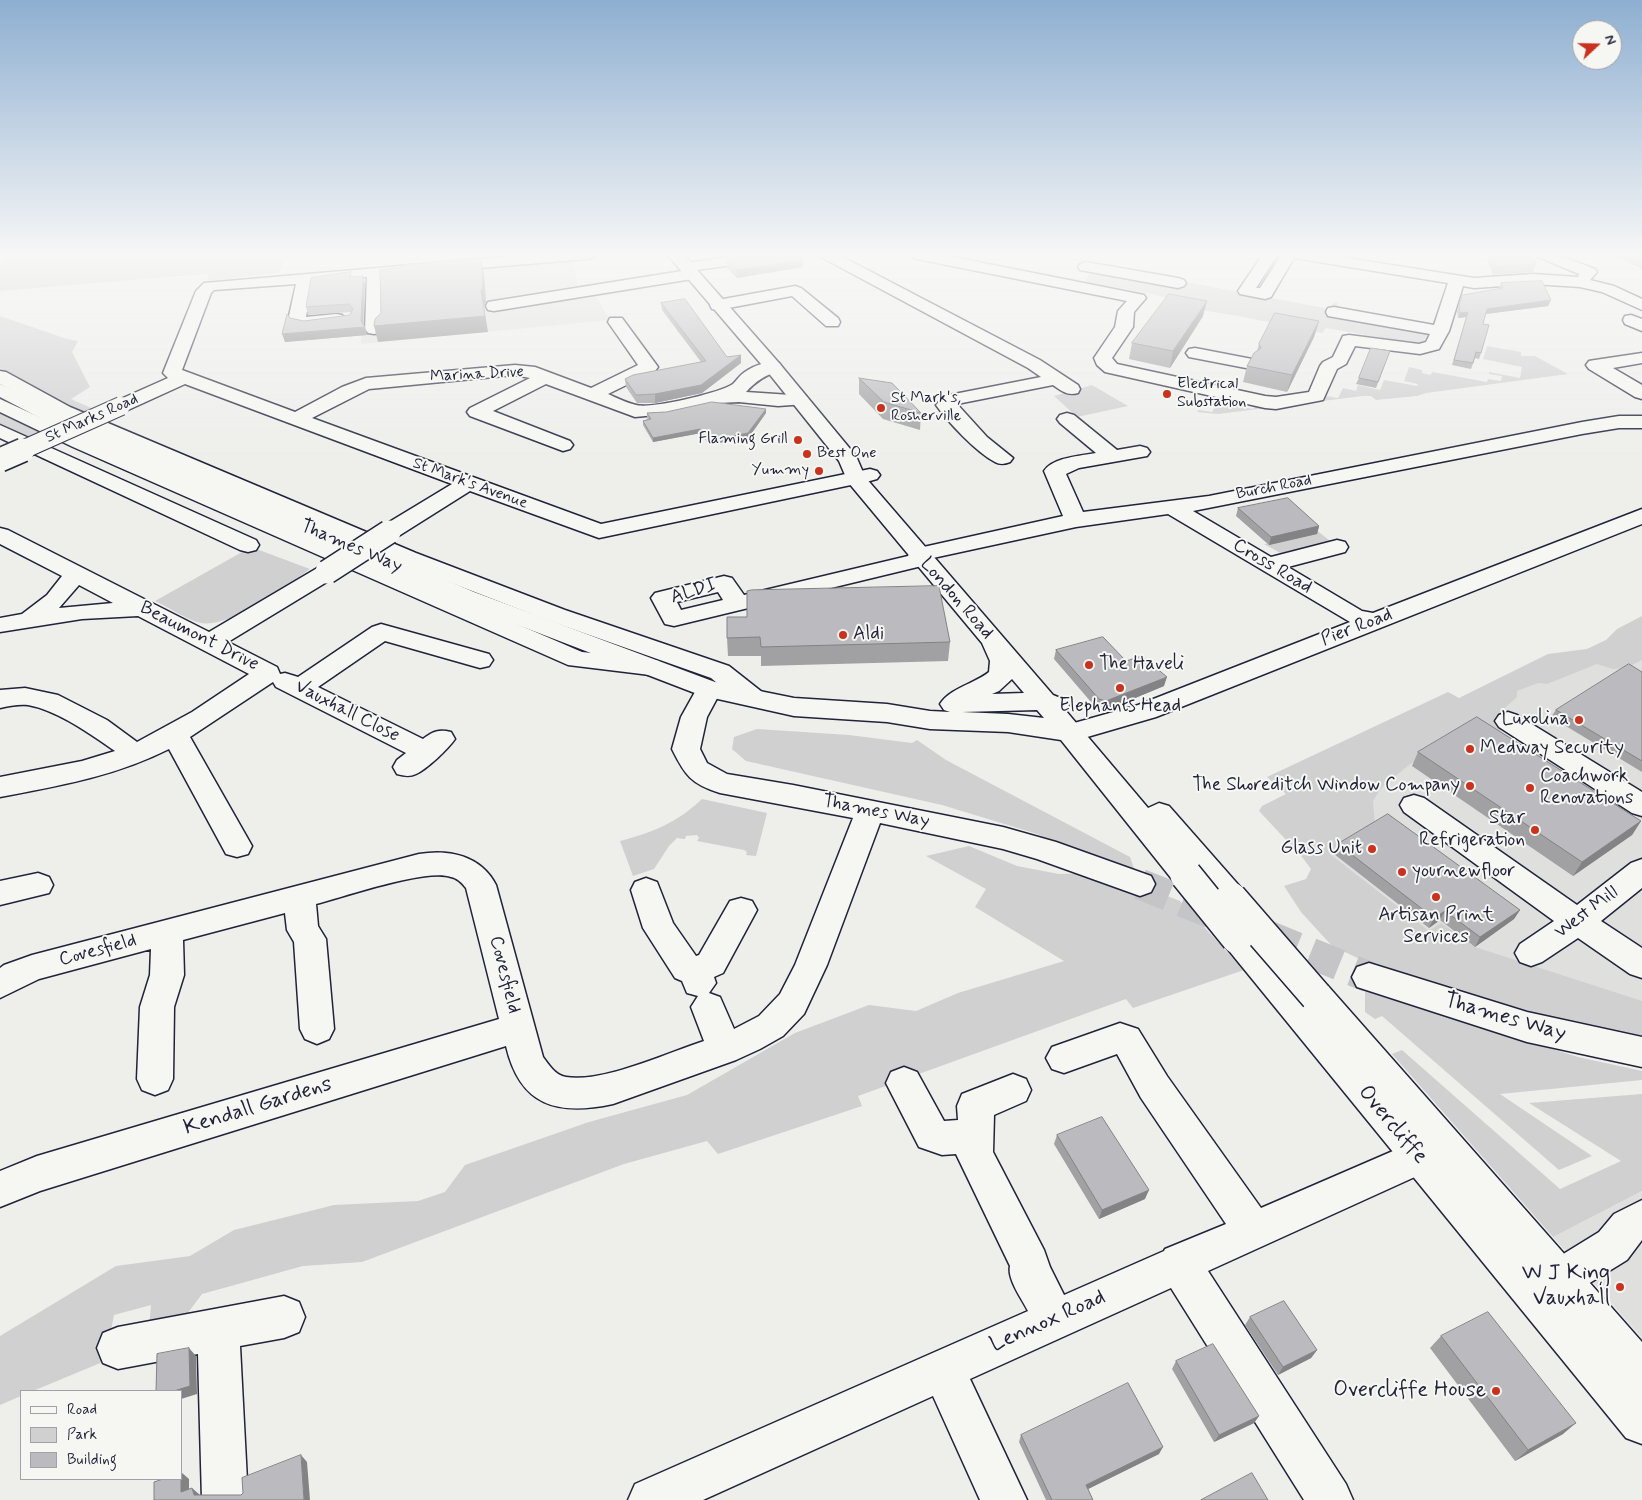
<!DOCTYPE html>
<style>
body{margin:0}
#map{position:relative;width:1642px;height:1500px;overflow:hidden;background:#eeeeeb;font-family:Mynerve,sans-serif}
canvas{display:block}
.legend{position:absolute;left:20px;top:1390px;width:162px;height:90px;box-sizing:border-box;background:#f6f6f2;border:1px solid #a1a1a9;margin:0;padding:6px 9px;list-style:none;font-size:15px;color:#22223b}
.legend li{display:flex;align-items:center;gap:10px;height:25px}
.legend b{width:25px;border:1px solid #a1a1a9}
.north{position:absolute;left:1572px;top:20px;width:50px;height:50px;box-sizing:border-box;background:#f6f6f2;border:1px solid #a1a1a9;border-radius:50%;rotate:69deg;font-size:14px;font-weight:700;line-height:20px;text-align:center;color:#22223b}
.north::after{content:'';display:block;margin:auto;width:18px;height:22px;background:#c8321e;clip-path:polygon(50% 0,100% 100%,50% 72%,0 100%)}
</style>
<div id="map">
<canvas width="1642" height="1500"></canvas>
<ul class="legend">
<li><b style="height:6px;background:#f6f6f2"></b>Road</li>
<li><b style="height:14px;background:#d0d0d1"></b>Park</li>
<li><b style="height:14px;background:#bbbbbf"></b>Building</li>
</ul>
<div class="north">N</div>
</div>
<script>
const context = document.querySelector('canvas').getContext('2d');
context.lineJoin = 'round';
function fill(path, color) { context.fillStyle = color; context.fill(path, 'evenodd'); }
function trace(path, color, width, dash) { context.strokeStyle = color; context.lineWidth = width; context.lineCap = dash ? 'butt' : 'round'; context.setLineDash(dash || []); context.stroke(path); }
function drawText(font, color, halo, rows, align = 'center') {
  context.font = font + ' Mynerve,sans-serif'; context.lineWidth = 4; context.setLineDash([]); context.textBaseline = 'middle'; context.strokeStyle = halo; context.fillStyle = color; for (const [text, x, y, turn = 0] of rows) {
    context.save(); context.translate(x, y); context.rotate((+turn || 0) * Math.PI / 180); context.textAlign = isNaN(turn) ? turn : align; if (halo) context.strokeText(text, 0, 0); context.fillText(text, 0, 0); context.restore();
  }
}
fill(new Path2D(`
 M572,259L578,285L670,271L679,283L596,297L610,320L361,344L367,277Z
 M1642,632V1040L1502,1006L1364,961L1356,909L1262,806Z
 M1642,1191V1338L1553,1237Z`), '#dfdfde');
fill(new Path2D(`
 M7,254H316L287,256L279,273L207,281L208,274L0,291V265Z
 M1093,270L1180,281L1330,309L1334,302L1338,303L1333,314L1428,332L1424,341L1416,344L1326,328L1322,333L1238,316L1163,304L1167,298L1153,294L1088,283L1085,280Z
 M0,316L67,339L78,341L72,352L90,387L71,399L98,411L75,414L0,368Z
 M1487,346L1521,352V356H1535L1568,374L1426,393L1417,396L1376,400L1371,396H1363L1218,414L1197,412L1199,410L1212,412L1221,396L1223,397L1220,402L1253,409L1256,404L1323,399L1325,396L1338,398L1343,388L1356,391L1358,385L1380,390L1384,380L1417,386L1418,384L1404,381L1409,367L1422,370V373L1430,375L1433,372L1487,382L1488,379L1501,381L1502,376L1489,374V372L1520,378L1522,367L1483,359Z
 M1092,385L1128,406L1077,417L1054,396Z
 M0,411L43,432L28,440L0,427Z
 M1301,518L1334,544L1284,555L1264,544L1284,541L1266,525Z
 M251,547L310,569C285,587 231,628 201,623C187,620 168,607 155,601Z
 M1642,616V660L1626,668L1613,669L1597,664L1547,684L1538,683L1517,691V697L1499,713L1503,728L1497,733L1468,730L1409,765L1381,788L1373,801L1375,826L1330,854L1429,931L1441,923L1475,947L1642,1001V1040L1502,1006L1364,961L1332,946L1301,912L1284,886L1306,879L1311,869L1302,857L1259,811L1262,806L1286,794L1267,777L1448,692L1459,698L1548,654L1587,649L1606,640L1617,629Z
 M757,729L849,735L912,743L917,740L946,760L1130,857L1136,874L1034,833L942,805L746,761L732,749L734,737Z
 M702,799L767,813L756,856L746,855L747,852L744,850L697,841L699,838L697,835L686,836L685,839L677,838L669,846L654,869L633,876L620,841C652,833 678,822 702,799Z
 M969,846L1017,866L1059,874L1109,873L1180,901L1244,970L1133,1008L1126,999L858,1096L862,1106L718,1154L707,1141L624,1164L362,1262L303,1266L202,1294L184,1318L149,1328L151,1305L114,1315L105,1361L33,1391H21V1396L0,1405V1336L116,1266L190,1256L234,1230L334,1205L418,1201L445,1192L465,1165L589,1122L687,1095L795,1033L869,1005L916,1011L958,993L1064,961L975,907L986,889L926,856Z
 M1365,991L1578,1057L1642,1071V1080L1500,1094L1592,1156L1559,1170L1382,1016L1375,1019L1365,1012Z
 M1402,1050L1560,1189L1621,1161L1529,1103L1642,1094V1191L1553,1237L1392,1054Z`), '#d0d0d1');
const water = new Path2D(`
 M1589,254H1642V268L1616,256Z`);
fill(water, '#a7a7af');
trace(water, '#727281', 1);
trace(new Path2D(`
 M1140,884L1369,977`), '#c5c5c8', 31, [31, 15]);
const minor = new Path2D(`
 M539,254H596L593,257L588,259L406,274L408,277L406,280L382,283L383,329L380,333L374,334L368,333L365,329L367,277L312,282L306,317L336,314L342,315L344,319L342,323C326,327 309,328 293,324L289,316L296,284L214,290L211,293L182,370L295,412L342,387L366,378L515,365L535,367L591,388L638,365L608,322L610,318H622L658,367L655,371L608,394C617,398 627,403 636,405C651,409 720,393 733,384C736,381 738,378 741,375C750,367 767,360 779,363L782,367L779,371C765,375 756,381 746,392L806,396L808,400L806,404L778,406L739,402L718,403L666,414L635,417L546,384L493,411L570,441L573,445L570,449L563,451L470,416L467,412L470,408L530,378L515,375L369,389L312,418L601,524L870,469L877,471L880,475L877,479L870,481L599,538L470,491L397,537L389,539L381,537L378,532L381,527L452,484L185,384L128,410L121,412L114,410L111,406L114,402L168,378L163,373L196,291L204,283Z
 M747,254H784L781,257L776,259L696,270L700,274L698,277L692,279L494,311L488,310L486,306L488,302L494,301L682,271L678,267L680,264Z
 M819,254H837L1040,360L1078,385L1080,389L1078,393C1067,396 1062,391 1053,385L957,404L987,437L1013,458L1010,462C1005,464 1000,465 995,462C975,451 949,423 936,405L944,396L1041,377L1028,368L821,257Z
 M909,254H938L1144,295L1146,298L1134,312L1133,327L1112,358L1117,364L1265,396L1276,397L1309,392L1320,366L1323,362L1333,357L1343,336L1349,335L1419,344L1426,342L1430,334L1328,316L1326,312L1328,308L1334,307L1434,325L1448,283L1294,258L1271,297L1265,299L1240,294L1238,291L1263,254H1278L1256,288H1260L1282,254H1322L1474,278L1533,274L1578,277L1579,274L1538,257L1535,254H1555L1595,269L1597,272L1590,280L1614,286L1642,299V310L1602,292L1580,287L1533,284L1474,288L1463,286L1449,331L1439,349L1420,354L1355,346L1346,364L1337,369L1323,400L1276,409L1265,408L1105,372L1097,365L1094,358L1115,327L1118,311L1127,301L917,259L912,257Z
 M1086,262L1178,278L1184,280L1186,283L1184,286L1178,288L1080,270L1078,267L1080,264Z
 M795,286L801,288L838,318L840,322L838,326H826L792,296L718,310L712,309L710,305L712,301L718,300Z
 M1631,315L1642,319V331L1625,324L1623,320L1625,316Z
 M1195,348L1252,359L1255,363L1252,367L1246,368L1189,357L1186,353L1189,349Z
 M1642,353V363L1613,368L1642,385V399L1635,397L1589,369L1586,365L1589,361L1595,360Z
 M0,371L6,372L70,407L416,553L565,610L729,666L762,692L766,698L762,704C744,709 733,695 719,684L722,689L707,717L700,749L707,763L727,774L793,785L1003,827L1056,842L1151,876L1155,884L1151,892L1140,896L1037,859L1003,849L880,823L827,965L804,1014L783,1036L760,1049L736,1060L613,1104C557,1116 520,1106 506,1046L40,1191L0,1207V1171L37,1156L499,1019L466,888C462,883 457,878 451,877C426,868 344,897 316,904L318,926L326,939L334,1029L329,1039L317,1044L305,1039L300,1029L294,942L287,930L285,913L183,940L184,975L174,1007L173,1079L168,1090L155,1095L142,1090L137,1079L140,1007L150,975L151,949L39,979L0,998V968L4,965L32,955L419,854C450,849 481,856 496,885L543,1057C549,1065 555,1075 566,1077C603,1083 667,1053 704,1041L691,1007L698,996L687,993L682,981L675,978L643,928L631,890L635,882L646,878L657,882L673,923L696,956L699,955L730,901L741,898L752,901L757,910L723,973L714,977L716,983L709,993L720,997L734,1029L759,1016L780,994L795,965L853,818L720,793C691,784 685,775 672,749L681,717L700,683L709,681L717,683L711,678L547,620L400,563L56,415L0,384Z
 M0,399L87,439L582,652L650,659L659,661L663,667L659,673L650,675L568,665L73,447L0,412Z
 M1067,413L1074,415L1117,450L1140,446L1147,448L1150,452L1147,456L1079,468L1066,474L1083,512L1209,496L1582,422L1619,416H1642V428H1619L1582,434L1193,511L1271,557L1337,540L1345,542L1348,547L1345,552L1288,567L1362,611L1373,613L1642,509V524L1156,717L1070,742L1060,739L1056,733L1060,727L1138,705L1350,622L1168,514L1076,527L933,558L930,564L674,626L665,624L651,598L655,593L724,576L732,578L744,595L908,556L911,550L919,548L1063,516L1044,471C1053,457 1081,456 1096,453L1060,423L1057,419L1060,415ZM718,592L723,600L681,610L677,602Z
 M0,425L256,540L259,545L256,550L248,552L240,550L0,438Z
 M0,528L8,530L209,632L319,567L327,565L335,567L339,572L335,577L228,642L277,667L280,674L285,673L298,677L372,627L381,624L489,654L493,660L489,666L480,668L385,641L318,687L423,739C433,731 439,729 451,732L455,739C448,749 427,769 416,774C410,777 404,776 397,774L393,767L397,760L406,753L276,687L273,682L190,737L252,846L248,854L237,857L226,854L169,749C116,776 58,786 0,797V777L82,761L115,751C90,734 57,710 28,705C19,704 9,706 0,708V690L25,688L58,695L107,720L137,742L192,712L249,674L138,616L82,619L0,632V618L22,614L47,595L62,576L0,544ZM79,585L113,603L59,608Z
 M1508,712L1517,715L1642,792V816L1632,813L1499,727L1495,721L1499,715Z
 M1414,795L1424,798L1577,905L1631,863L1642,859V888L1601,921L1642,948V978L1630,974L1578,938L1542,962L1531,966L1520,962L1515,953L1520,944L1554,921L1404,812L1400,805L1404,798Z
 M38,873L49,877L53,885L49,893L0,905V881Z
 M1369,963L1527,1012L1642,1037V1067L1527,1042L1357,987L1352,977L1357,967Z
 M1120,1023L1138,1029L1167,1076L1261,1208L1437,1132L1450,1137L1456,1149L1450,1161L1208,1271L1346,1484L1353,1500H1304L1171,1288L970,1379L1027,1500H980L933,1396L703,1500H628L635,1484L1028,1311C1022,1299 1007,1279 1010,1266L956,1154L942,1155L919,1147L886,1083L891,1072L904,1067L917,1072L944,1121L958,1120L957,1106L962,1094L1013,1074L1026,1079L1031,1090L1026,1101L994,1115L993,1152L1044,1250L1050,1267L1064,1295L1164,1251L1165,1249L1226,1224L1141,1098L1117,1054L1064,1073L1052,1069L1046,1058L1052,1047Z
 M1642,1200V1240L1627,1260L1588,1284L1580,1300L1566,1306L1552,1300L1546,1286L1555,1261L1560,1256L1599,1232L1614,1214Z
 M284,1296L299,1302L305,1317L299,1332L284,1338L240,1346L248,1500H202L198,1354L118,1369L103,1363L97,1348L103,1333L118,1327Z`);
const major = new Path2D(`
 M667,254H683L779,363L856,456L865,477L1053,695L1065,700L1069,706L1066,711L1148,808L1159,803L1169,806L1242,889L1247,898L1242,907C1218,914 1212,897 1198,880L1197,883L1186,887L1175,883L1061,740L1008,732L930,729L887,722L794,716L700,695L458,602L59,428L0,397V384L73,420L474,592L715,682L794,698L887,704L930,711L950,712L944,710L940,704C950,688 974,684 989,672L990,661L982,643L848,482L839,461L767,371ZM1012,679L1024,693L992,694L999,691ZM1037,710L1044,718L1008,714L962,712Z
 M1237,925L1248,929L1302,991L1304,986L1316,982L1328,986L1642,1342V1444L1626,1438L1226,947L1221,938L1226,929Z`);
trace(minor, '#22223b', 3);
trace(major, '#22223b', 3);
fill(minor, '#f6f6f2');
fill(major, '#f6f6f2');
const minorBridgeFar1 = new Path2D(`
 M20,451L121,406`);
const minorBridge = new Path2D(`
 M0,460L23,450
 M327,572L389,532`);
const majorBridge = new Path2D(`
 M1186,875L1237,938
 M1231,898L1316,996`);
trace(minorBridgeFar1, '#22223b', 20, []);
trace(minorBridge, '#22223b', 26, []);
trace(majorBridge, '#22223b', 34, []);
trace(minorBridgeFar1, '#f6f6f2', 18);
trace(minorBridge, '#f6f6f2', 23);
trace(majorBridge, '#f6f6f2', 31);
fill(new Path2D(`
 M1490,254H1515L1536,264L1533,272L1493,275L1487,260Z
 M727,260L803,267L737,278L727,268Z
 M352,277L365,284L363,324L365,327L367,335L285,342L290,318L304,321L350,315L351,312L308,315L306,307Z
 M1501,283L1551,300L1548,306L1486,314L1483,324L1481,353L1479,359L1475,358L1471,369L1452,365L1466,317L1458,318L1457,311L1462,295L1499,289Z
 M661,303L727,357L741,355V363L702,393L655,403H637L626,387L625,379L701,362L662,310Z
 M1203,316L1170,368L1129,359L1132,343Z
 M1319,321L1314,337L1287,392L1243,382L1247,366L1257,351L1259,344Z
 M1390,351L1376,388L1356,384L1359,378Z
 M859,378L921,413L920,430L883,419L859,394Z
 M766,409V413L749,437L709,445L701,433L653,442L643,425V421L648,419L647,418V413Z
 M1238,508L1319,526L1317,534L1269,545L1236,516Z
 M727,617L950,642L948,661L761,666V656H728L727,638Z
 M1056,650L1126,661L1164,686L1104,711L1097,709L1054,659Z
 M1642,672V772L1551,717L1556,710Z
 M1418,752L1641,821L1632,835L1573,876L1412,766Z
 M1338,844L1520,910L1514,919L1475,947L1440,920L1429,928L1334,854Z
 M1057,1135L1145,1199L1099,1219L1054,1144Z
 M1250,1317L1317,1350L1311,1358L1278,1375L1245,1325Z
 M1441,1336L1563,1434L1515,1461L1430,1348Z
 M1176,1361L1259,1416L1254,1423L1214,1442L1172,1369Z
 M1021,1435L1159,1454L1088,1489L1093,1500H1046L1019,1442Z`), '#a1a1a4');
fill(new Path2D(`
 M717,254H738L717,257Z
 M481,258L484,273L486,302L484,307L488,332L378,342L374,326L481,291Z
 M803,260V267L737,278V270Z
 M363,276L365,284L363,327H365L367,335L285,342L282,334L361,321Z
 M1551,300L1548,306L1485,314L1487,309Z
 M1207,301L1203,316L1170,368L1173,351Z
 M1468,312L1466,317L1458,318L1460,313Z
 M1319,321L1314,337L1287,392L1292,375Z
 M741,355V363L702,393L655,403V394Z
 M766,409V413L749,437L709,445V441Z
 M700,429L701,433L653,442V438Z
 M1319,526L1317,534L1269,545L1271,537Z
 M1167,677L1164,686L1104,711L1106,701Z
 M1641,821L1632,835L1573,876L1582,862Z
 M1520,910L1514,919L1475,947L1480,937Z
 M1445,911L1440,920L1429,928L1434,918Z
 M1149,1190L1145,1199L1099,1219L1102,1210Z
 M189,1348L196,1356L197,1394L181,1399V1391H174Z
 M1317,1350L1311,1358L1278,1375L1283,1367Z
 M1259,1416L1254,1423L1214,1442L1219,1435Z
 M1576,1423L1563,1434L1515,1461L1528,1450Z
 M1163,1447L1159,1454L1082,1492L1086,1485Z
 M301,1455L307,1462L310,1500H304Z
 M181,1472L189,1479V1499L181,1492Z
 M192,1488L200,1495H194Z`), '#838386');
const building = new Path2D(`
 M775,254H796L803,260L737,270L727,260Z
 M1490,254H1515L1532,255L1536,264L1496,267Z
 M481,258L483,287L481,291L485,316L374,326L375,319L381,313L380,270L403,267L405,265Z
 M351,272L350,277L363,276L361,321L365,327L282,334L287,314L290,318L304,321L350,315L353,309L349,304L306,307L311,278Z
 M1542,281L1551,300L1487,309L1483,324L1489,325L1481,353L1476,352L1473,363L1454,360L1468,312L1460,313L1459,306L1462,295L1503,288L1501,283Z
 M1169,294L1207,301L1173,351L1132,343Z
 M685,299L727,357L741,355L701,385L655,394L636,395L625,379L633,375L706,361L661,303Z
 M1275,313L1319,321L1292,375L1247,366L1254,353L1261,348L1259,344Z
 M1371,348L1390,351L1378,382L1359,378Z
 M859,378L892,383L921,413L884,402Z
 M712,402L766,409L748,433L709,441L700,429L653,438L643,421L651,419L647,413L666,412Z
 M1288,498L1319,526L1271,537L1238,508Z
 M939,586L950,642L761,647L760,637L727,638V617H747V591L751,590Z
 M1103,637L1126,661L1142,656L1167,677L1106,701L1099,699L1056,650Z
 M1629,664L1642,672V761L1556,710Z
 M1477,717L1641,821L1582,862L1418,752Z
 M1388,814L1520,910L1480,937L1445,911L1434,918L1338,844Z
 M1102,1117L1149,1190L1102,1210L1057,1135Z
 M1284,1301L1317,1350L1283,1367L1250,1317Z
 M1488,1312L1576,1423L1528,1450L1441,1336Z
 M1213,1344L1259,1416L1219,1435L1176,1361Z
 M189,1348L190,1386L174,1391H156L157,1354Z
 M1128,1383L1163,1447L1086,1485L1093,1500H1052L1021,1435Z
 M301,1455L304,1500H154V1482L163,1479H181V1492L192,1488L194,1495H241L243,1493L242,1478Z
 M1252,1473L1268,1500H1201Z`);
fill(building, '#bbbbbf');
trace(building, '#838386', 1);
const sky = context.createLinearGradient(0, 0, 0, 464);
sky.addColorStop(0, '#8eafd1');
sky.addColorStop(0.55, '#f7f7f6');
sky.addColorStop(1, '#f7f7f600');
context.fillStyle = sky;
context.fillRect(0, 0, 1642, 464);
for (const [x, y, r, color] of [
 [1167,394,5,"#c8321e"],
 [881,408,5,"#c8321e"],
 [798,440,5,"#c8321e"],
 [807,454,5,"#c8321e"],
 [819,471,5,"#c8321e"],
 [843,635,5,"#c8321e"],
 [1089,665,5,"#c8321e"],
 [1120,688,5,"#c8321e"],
 [1579,720,5,"#c8321e"],
 [1470,749,5,"#c8321e"],
 [1470,786,5,"#c8321e"],
 [1530,788,5,"#c8321e"],
 [1535,830,5,"#c8321e"],
 [1372,849,5,"#c8321e"],
 [1402,872,5,"#c8321e"],
 [1436,897,5,"#c8321e"],
 [1620,1287,5,"#c8321e"],
 [1496,1391,5,"#c8321e"]
]) { const dot = new Path2D(); dot.arc(x, y, r, 0, 2 * Math.PI); context.fillStyle = color; context.fill(dot); trace(dot, '#f6f6f2', 2); }
drawText('16px', '#22223b', '#f6f6f2', [
 ["Marina Drive",477,375,-3],
 ["St Marks Road",92,419,-24],
 ["St Mark's Avenue",470,484,20],
 ["Burch Road",1274,488,-11]
]);
drawText('16px', '#22223b', '#f6f6f2', [
 ["Electrical",1177,385],
 ["Substation",1177,403],
 ["St Mark's,",891,399],
 ["Rosherville",891,417],
 ["Flaming Grill",788,440,"right"],
 ["Best One",817,454],
 ["Yummy",809,471,"right"]
], 'left');
drawText('19px', '#22223b', '#f6f6f2', [
 ["Thames Way",351,547,23],
 ["Cross Road",1272,567,31],
 ["ALDI",694,592,-17],
 ["London Road",956,599,49],
 ["Pier Road",1357,628,-21],
 ["Beaumont Drive",199,637,27],
 ["Vauxhall Close",347,712,27],
 ["Thames Way",876,812,11],
 ["West Mill",1587,913,-37],
 ["Covesfield",98,951,-15],
 ["Covesfield",504,975,76]
]);
drawText('19px', '#22223b', '#f6f6f2', [
 ["Aldi",853,635],
 ["The Haveli",1099,665],
 ["Elephants Head",1120,707,"center"],
 ["Luxolina",1569,720,"right"],
 ["Medway Security",1480,749],
 ["Coachwork",1540,777],
 ["Renovations",1540,799],
 ["The Shoreditch Window Company",1460,786,"right"],
 ["Star",1525,819,"right"],
 ["Refrigeration",1525,841,"right"],
 ["Glass Unit",1362,849,"right"],
 ["yournewfloor",1412,872],
 ["Artisan Print",1436,916,"center"],
 ["Services",1436,938,"center"]
], 'left');
drawText('22px', '#22223b', '#f6f6f2', [
 ["Thames Way",1505,1018,16],
 ["Kendall Gardens",258,1107,-17],
 ["Overcliffe",1392,1125,50],
 ["Lennox Road",1048,1322,-24]
]);
drawText('22px', '#22223b', '#f6f6f2', [
 ["W J King",1610,1274],
 ["Vauxhall",1610,1299],
 ["Overcliffe House",1486,1391]
], 'right');
</script>
